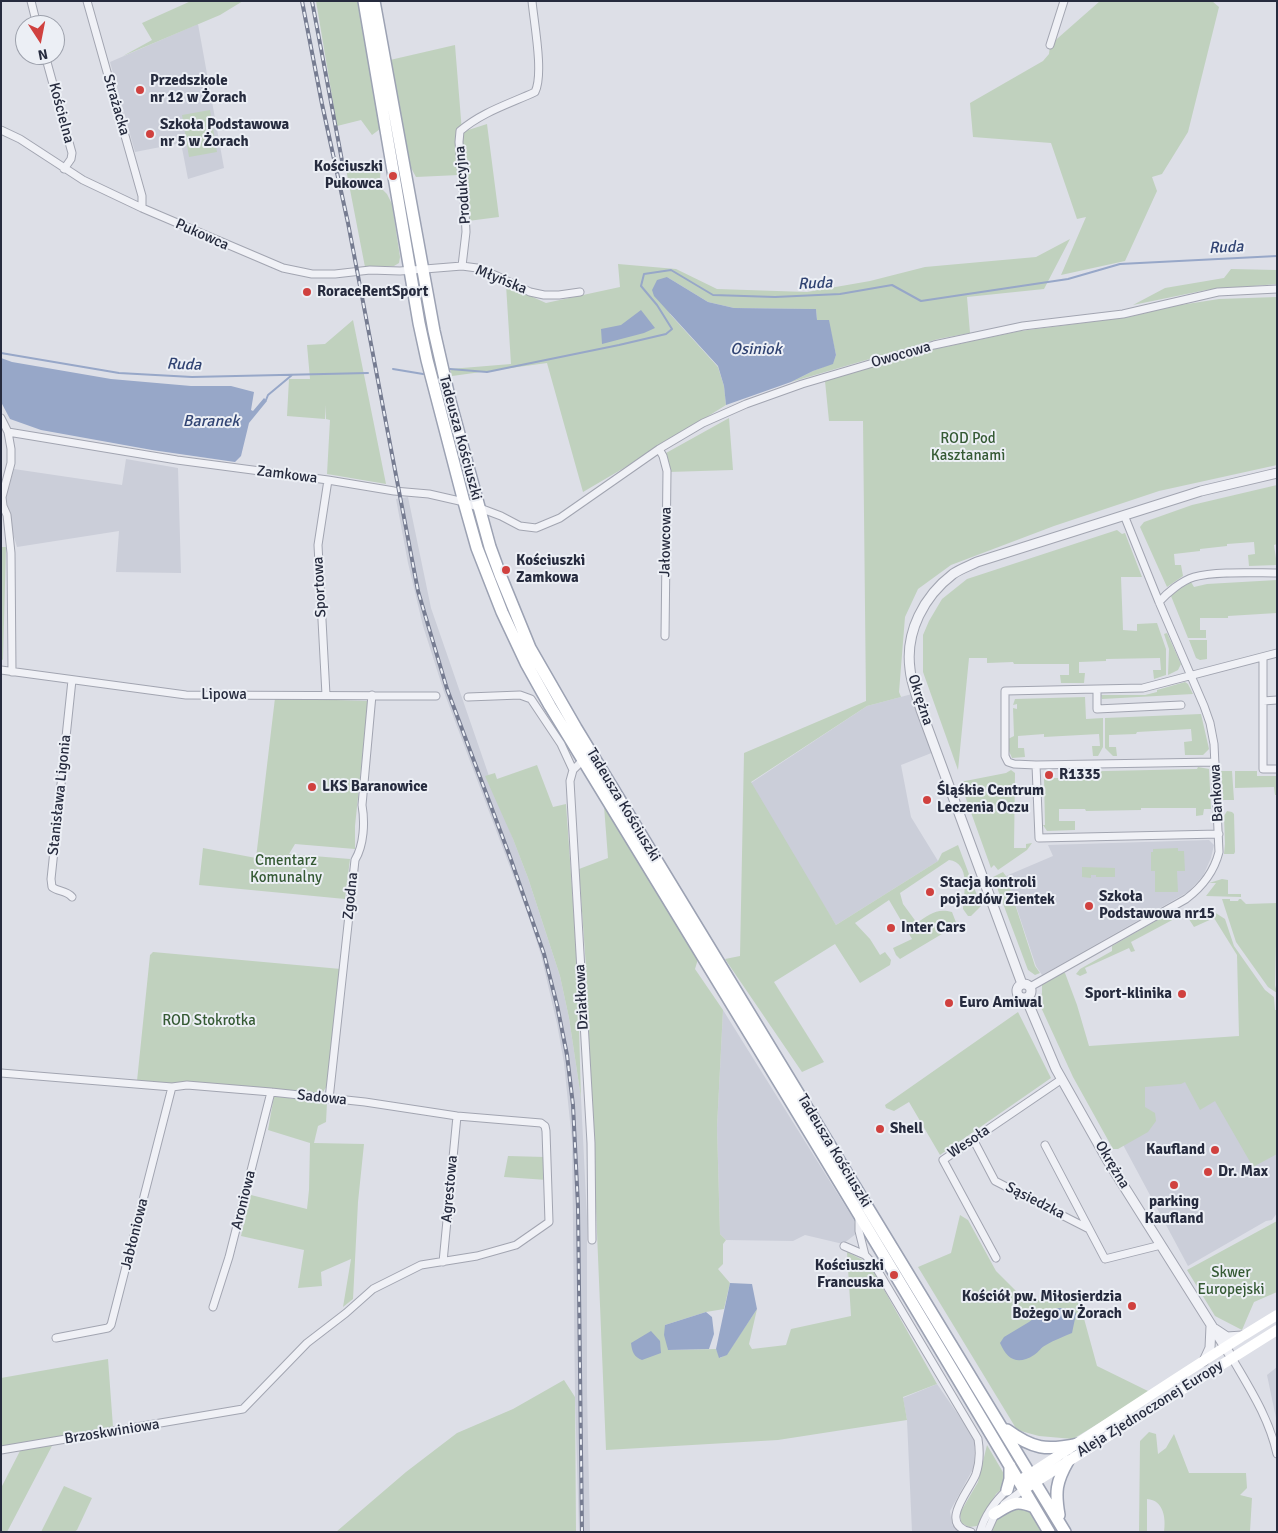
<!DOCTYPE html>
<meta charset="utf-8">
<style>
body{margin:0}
#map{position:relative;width:1278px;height:1533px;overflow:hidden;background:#dddfe7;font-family:Signika,sans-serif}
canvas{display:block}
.frame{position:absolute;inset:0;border:2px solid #262b3e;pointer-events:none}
.north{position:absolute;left:15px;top:15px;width:50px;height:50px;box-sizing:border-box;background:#eceff5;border:1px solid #9da1ac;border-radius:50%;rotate:169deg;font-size:14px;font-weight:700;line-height:20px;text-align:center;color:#262b3e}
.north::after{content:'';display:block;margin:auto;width:18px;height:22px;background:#d0413f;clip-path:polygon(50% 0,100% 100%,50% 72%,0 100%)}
</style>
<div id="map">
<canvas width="1278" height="1533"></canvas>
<div class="frame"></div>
<div class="north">N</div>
</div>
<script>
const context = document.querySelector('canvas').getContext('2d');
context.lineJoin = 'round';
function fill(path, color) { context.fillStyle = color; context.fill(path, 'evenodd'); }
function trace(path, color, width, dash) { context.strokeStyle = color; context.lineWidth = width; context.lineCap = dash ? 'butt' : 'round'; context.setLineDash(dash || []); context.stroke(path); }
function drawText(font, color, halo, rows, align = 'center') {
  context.font = font + ' Signika,sans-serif'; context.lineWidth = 4; context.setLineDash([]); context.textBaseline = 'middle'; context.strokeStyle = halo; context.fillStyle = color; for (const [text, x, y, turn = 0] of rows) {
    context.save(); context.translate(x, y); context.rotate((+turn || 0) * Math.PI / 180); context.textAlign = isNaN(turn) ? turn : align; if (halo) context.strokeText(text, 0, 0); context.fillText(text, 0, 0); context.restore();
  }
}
fill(new Path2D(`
 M198,24L224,168L188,179L181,143L135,152L110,62Z
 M126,459L178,468L181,573L116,572L119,531L17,547L11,527L6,498L14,469L122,485Z
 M408,497L431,608L489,776L528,878L560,976L569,1018L581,1098L587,1218V1392L590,1532H579L575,1397L572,1141L564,1063L557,1024L541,955L528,915L444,692L423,626L408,563L396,499Z
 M912,694L934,752L901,765L911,817L938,861L836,925L748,785L867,706Z
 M1209,840L1214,845L1211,858L1203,876L1188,892L1042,975L1036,966L1006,876L1053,856L1048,845Z
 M723,1010L854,1220L857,1233L843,1244L805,1235L793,1241L726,1240L720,1234L717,1127Z
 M1196,1072L1277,1152V1213L1272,1220L1266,1221L1188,1266L1106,1113L1141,1076Z
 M1277,1367V1418H1276L1267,1375Z
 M937,1384L975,1439L974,1467L950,1511L952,1525L961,1532H912L907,1420L903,1398Z`), '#cbced9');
fill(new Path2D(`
 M191,1H243L220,15L123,56L152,40L142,23Z
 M316,1H359L380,129L372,135L361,120L337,126Z
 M1100,1H1212L1219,7L1188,132L1162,174L1152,177L1157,191L1125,261L1061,275L1086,217L1077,219L1051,143L973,137L970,103L1043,61L1049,54L1050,45Z
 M455,45L462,132L487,124L499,217L468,221L459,175L416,177L410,166L390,60Z
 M210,110L217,152L189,157L182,115Z
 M381,161L380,181L382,189L387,194L392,204L400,257L399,263L394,266L365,267L346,169Z
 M1070,239L1044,289L967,297L970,333L938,339L791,382L813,371L833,363L836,355L828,320H817L816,309L734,308L708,302L667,277L670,314L718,367L724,386L726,405L641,458L583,492L547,363L452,376L450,369L511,364L506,285L546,303L620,287L618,264L676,269L717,289L807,292L870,281L925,267L1036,257Z
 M1231,269L1277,270V284L1206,290L1133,305L1165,288L1224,278Z
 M1277,297V465L1159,491L1054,526L951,565L918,589L905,617L899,692L901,697L867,706L751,782L836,925L938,861L942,853L958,845L981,906L971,916H968L963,909C964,893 971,863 949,860L900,893L903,904L917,923C929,915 936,908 952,912L957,925L900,959L896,955L893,948L912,939L889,900L855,923L870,939L880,955L885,952L891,960L890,965L860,983L835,944L774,982L824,1062L802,1072L725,959L740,956L744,753L866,701L863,421H829L825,381L921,352L1020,331L1129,317L1174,306L1219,299Z
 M353,320L386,484L327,474L330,420L326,419V405L325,419L287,416L289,379H310L307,345L325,344Z
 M729,418L733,470L669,472L666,453Z
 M1277,485V544L1274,545L1277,565L1249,566L1248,555L1255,554L1254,542L1227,544V546L1200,549V551L1174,554L1175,565H1181L1183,576L1167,587L1140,527L1144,522L1192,505Z
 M1117,530L1122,534L1125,533L1142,577H1121L1123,630L1137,631V624L1157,623L1166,649V675L1154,679L1153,670H1161L1160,658L1106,659V661L1079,662V673H1085L1084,683H1061L1060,675H1069V664H1014L1013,662L987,663V658H969L958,770L923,672V635L929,621L942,599L967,579Z
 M1,547H6L3,660L1,659Z
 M1277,580V613L1228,616V618H1200V630H1206V638H1188L1171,596L1178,590L1191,582L1194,587L1207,584Z
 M1167,633L1181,664L1178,670L1168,675L1169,649L1164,634Z
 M1189,640H1207V659L1200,660L1196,658Z
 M1185,682L1188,684L1193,694L1102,699L1101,695H1145L1157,692V690Z
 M1085,697L1086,719L1103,718V747L1098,756H1093L1092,746H1100L1099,734L1044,737V734L1018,736V748H1024L1025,757L1012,758L1009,751L1008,739L1014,736L1013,708L1017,709V704L1013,705L1015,699Z
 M275,698L368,701L355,826V849L295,844L289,854L350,859L345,899L199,885L203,848L256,858Z
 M1201,714L1209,749L1203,755H1185L1184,742L1192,741L1191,729L1137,732L1136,734L1109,735V747H1116L1117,756H1113L1105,748V718Z
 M537,765L553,807L566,804L577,958L581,1098L569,1018L560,976L528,878L513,839L485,776L495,773L497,779Z
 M1198,767L1209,769L1211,809H1204L1203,815L1196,816V808H1141V810L1086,811L1085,809H1059V821H1075V830L1047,831L1043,825H1045L1044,778H1060V772L1197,769Z
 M1011,770L1015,773L1014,848H1026V844L1032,843L1027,850L998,870L994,865L991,868L960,782L1006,773Z
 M1221,771H1232L1234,800H1223Z
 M1235,771H1257V776H1277V795H1275L1274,787L1235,788Z
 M604,806L698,959L695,969L723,1010L717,1127L720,1234L726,1240L723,1244V1264L718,1269L730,1283L724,1309L706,1312L665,1325L668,1350L716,1349L720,1358L727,1354L757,1309L749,1344L752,1349L786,1345L791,1329L851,1316L847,1252L869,1263L937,1384L903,1397L907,1420L778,1440L606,1450L586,967L579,869L608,858Z
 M1227,811L1232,812L1234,814L1235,852L1234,854H1224L1225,844L1224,816Z
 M1178,848V851H1184L1185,871H1177L1178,892H1155V871H1151V852H1153V849Z
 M1082,867L1115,868V877H1096V875H1091V878L1082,877Z
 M1003,872L1006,876L1035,966L1040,973L1035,975L1028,970L993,877Z
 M1222,879L1228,880V894H1241V897L1206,896L1216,883H1209Z
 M1222,899H1230V901H1238L1239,899H1241L1246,904L1277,903L1275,985L1277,993L1268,987L1236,942Z
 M1208,908L1225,919L1234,946L1265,990L1274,997L1275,1010H1277V1154L1253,1167L1215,1101L1200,1110L1185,1082L1181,1084L1145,1087V1107L1155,1113L1156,1121L1148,1132L1118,1149H1113L1073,1077L1039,1003L1042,993V984L1063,973H1065L1077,1005L1089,1046L1239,1036L1237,955L1214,918L1194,927L1183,910Z
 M1170,913L1174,914L1176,918L1131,942L1135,951L1131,952L1129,948L1085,968L1087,973L1080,976L1076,974L1080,969L1112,951V946Z
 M153,952L341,969L327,1086L323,1092L318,1093L137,1081L150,955Z
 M1018,1012L1051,1078L940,1155L909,1102L894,1111L886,1108L885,1105Z
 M274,1096L327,1103L326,1122L318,1126L314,1143L364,1144L358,1202L353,1299L343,1307L351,1259L321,1272L322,1286L298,1288L304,1250L241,1236L251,1195L307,1209L309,1190L310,1143L268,1130Z
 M508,1156L545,1157L547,1180L504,1177Z
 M960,1215L968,1220L996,1271L1027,1302L1077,1293L1097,1366L1150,1392L1073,1439L1039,1436L1017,1430L918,1267L951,1253Z
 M1277,1221V1292L1254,1302L1242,1330L1215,1316L1187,1270Z
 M108,1359L113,1427L1,1447V1378Z
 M564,1380L575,1397L576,1532H336L406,1472L457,1433L513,1409Z
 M1149,1432L1156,1434L1158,1454L1166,1448L1174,1434L1189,1473H1246L1247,1488L1240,1495L1252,1498L1250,1531L1164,1532C1166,1519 1164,1500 1147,1499V1532H1139L1140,1441Z
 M53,1444L7,1532H1V1488L21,1449Z
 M987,1445L1004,1474V1487L996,1494L977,1526L969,1527L961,1523L960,1513L978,1482Z
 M64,1486L92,1498L77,1530L74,1532H41Z
 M1013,1506L1029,1510L1042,1532H992L995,1518Z`), '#c0d1be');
fill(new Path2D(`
 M667,277L708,302L734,308L816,309L817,320H829L836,355L833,364L813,371L791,382L726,405L724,386L718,366L654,296L652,290L657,280Z
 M641,310L655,328L644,333L602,344L601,329L621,325Z
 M1,358L12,362L111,379L191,386H231L254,392L251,410L253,411L264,398L267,401L249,423L241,456L235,462L152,450L41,430L10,419L1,402Z
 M730,1283L752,1284L757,1309L727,1355L719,1358L716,1349Z
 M1057,1308H1074L1076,1314L1072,1333C1063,1337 1054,1340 1046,1345C1041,1347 1039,1352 1034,1355C1017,1366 1007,1359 1000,1343L1004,1337L1029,1322L1040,1314Z
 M706,1312L712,1317L714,1334L709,1349L668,1350L664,1335L665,1325Z
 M651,1331L660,1341L661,1353L642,1360C634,1357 632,1352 631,1343Z`), '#97a7c8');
trace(new Path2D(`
 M1,353L119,373L192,377L368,373
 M393,369L423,374
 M450,369L487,372L619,345L666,334L672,329L657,305L641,286L644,274L671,270L713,295L775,297L840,294L892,285L921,301L1068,279L1120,264L1277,256
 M266,400L268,395L292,375`), '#97a7c8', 2);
const minor = new Path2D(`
 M31,1L37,25
 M87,1L142,196V208
 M1050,45L1064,1
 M45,55L72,153L71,159L64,169
 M1,130L20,139L83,180L142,208L283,268L312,274H335L370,270L400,271L462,266L477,268L497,276L530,292L544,295H559L580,292
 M462,266L466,232L465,211L459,142L460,131C482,112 509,104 535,92C544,74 534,23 532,1
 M1,418L8,432L11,449V463L2,497L3,506L7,515L11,553L12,672
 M8,432L177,460L328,480L394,491L429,494L464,502L501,516L520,526L536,528L560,518L659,449L703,423L746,404L802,384L934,345L1023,326L1123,314L1218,292L1277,289
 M659,449L663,456L667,471L665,636
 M1159,602C1167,593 1181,581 1194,577C1215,571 1254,573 1277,573
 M1263,657V769H1277
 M1,670L186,695L436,696
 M1097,690V709L1181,705
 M326,695L318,545L328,480
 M468,697L520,695L531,699L561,744L573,770
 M1263,701L1277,700
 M583,760L573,770L570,781L591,1143L592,1240
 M1215,762L1036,765L1039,838L1219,834
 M1036,765L1014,764L1008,762L1005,756V691L1143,688L1277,653
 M72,897C66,890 58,892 52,887L51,879L72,680
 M1030,987L1186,899C1202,887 1214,872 1219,852L1214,744L1210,723L1204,706L1159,602L1124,515
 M1,1073L172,1087L187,1085L271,1092L365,1102L457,1116L541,1123L545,1126L546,1131L549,1222L516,1245L477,1256L421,1265L373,1289L346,1313L307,1343L243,1409L1,1450
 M329,1099L355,860C364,845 365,822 362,805L372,695
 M973,1139L995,1181L1089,1229
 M1045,1145L1105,1259L1161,1245
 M859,1216V1231L865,1255
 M844,1246L865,1255L875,1266L978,1439C980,1451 980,1462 976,1474C970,1490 937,1525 971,1532
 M996,1258L943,1160L1062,1079
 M443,1262L457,1116
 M213,1307L229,1257L271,1092
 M56,1338L108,1328L111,1325L172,1087
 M1232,1358C1250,1389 1269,1418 1277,1454
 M1004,1504L1024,1489
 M980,1532C985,1514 995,1501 1008,1489
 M987,1532L996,1512`);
const tertiary = new Path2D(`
 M1022,984L921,710C917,696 911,683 910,669C905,632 924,596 953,574C960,569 969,566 977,562L1201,491L1277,473
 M1017 991a7 7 0 1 1 14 0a7 7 0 1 1-14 0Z
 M1026,998L1056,1069L1108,1161L1232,1358
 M1215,1329L1227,1337L1242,1336
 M1204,1361L1210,1348L1211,1326`);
const primary = new Path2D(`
 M364,1L419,323L427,360L464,502L477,548L502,612L526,663L550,706C718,981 885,1255 1049,1532
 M374,1L434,331L450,401L490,547L501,577L530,648L576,728L1065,1532
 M1007,1430C1033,1449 1046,1451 1078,1444
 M1007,1490L1010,1479V1466
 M994,1514C1011,1504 1015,1499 1034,1507
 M1059,1515C1055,1492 1056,1482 1068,1461`);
trace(minor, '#a2a5b1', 9);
trace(tertiary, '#a2a5b1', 11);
trace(primary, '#9ca2b3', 14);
trace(minor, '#f0f1f6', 7);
trace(tertiary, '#f0f1f6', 9);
trace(new Path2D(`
 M1019,1481C1105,1426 1189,1368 1277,1315
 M1029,1486L1277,1330`), '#fff', 10);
trace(primary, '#fff', 11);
const rail = new Path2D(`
 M302,1L322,104L348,223L418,591L447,689L510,857L544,954L557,1005L567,1055L573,1105L578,1206L582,1532
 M312,1L343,166`);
trace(rail, '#767c91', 4);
trace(rail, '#eceff5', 2, [5.5]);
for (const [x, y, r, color] of [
 [140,90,5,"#d0413f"],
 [150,134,5,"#d0413f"],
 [393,176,5,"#d0413f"],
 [307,292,5,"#d0413f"],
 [506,570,5,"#d0413f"],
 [1049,775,5,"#d0413f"],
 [312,787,5,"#d0413f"],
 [927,800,5,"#d0413f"],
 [930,892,5,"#d0413f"],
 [1089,906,5,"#d0413f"],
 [891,928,5,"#d0413f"],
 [1182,994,5,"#d0413f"],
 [949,1003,5,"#d0413f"],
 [880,1129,5,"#d0413f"],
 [1215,1150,5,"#d0413f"],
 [1208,1172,5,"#d0413f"],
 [1174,1185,5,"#d0413f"],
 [894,1275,5,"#d0413f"],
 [1132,1306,5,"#d0413f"]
]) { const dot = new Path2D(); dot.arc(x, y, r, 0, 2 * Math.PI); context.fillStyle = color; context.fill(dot); trace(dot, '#eceff5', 2); }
drawText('bold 15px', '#262b3e', '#eceff5', [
 ["Przedszkole",150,81],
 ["nr 12 w Żorach",150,98],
 ["Szkoła Podstawowa",160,125],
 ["nr 5 w Żorach",160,142],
 ["Kościuszki",383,167,"right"],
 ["Pukowca",383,184,"right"],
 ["RoraceRentSport",317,292],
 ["Kościuszki",516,561],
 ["Zamkowa",516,578],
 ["R1335",1059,775],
 ["LKS Baranowice",322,787],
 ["Śląśkie Centrum",937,791],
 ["Leczenia Oczu",937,808],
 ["Stacja kontroli",940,883],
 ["pojazdów Zientek",940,900],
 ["Szkoła",1099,897],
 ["Podstawowa nr15",1099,914],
 ["Inter Cars",901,928],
 ["Sport-klinika",1172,994,"right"],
 ["Euro Amiwal",959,1003],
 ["Shell",890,1129],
 ["Kaufland",1205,1150,"right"],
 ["Dr. Max",1218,1172],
 ["parking",1174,1202,"center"],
 ["Kaufland",1174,1219,"center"],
 ["Kościuszki",884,1266,"right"],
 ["Francuska",884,1283,"right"],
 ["Kościół pw. Miłosierdzia",1122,1297,"right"],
 ["Bożego w Żorach",1122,1314,"right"]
], 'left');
drawText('15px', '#262b3e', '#eceff5', [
 ["Strażacka",116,105,74],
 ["Kościelna",61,113,75],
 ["Produkcyjna",463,185,-94],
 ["Pukowca",202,235,24],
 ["Młyńska",501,280,22],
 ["Owocowa",901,355,-16],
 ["Tadeusza Kościuszki",460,438,75],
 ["Zamkowa",287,475,7],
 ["Jałowcowa",666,542,-89],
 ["Sportowa",320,587,-93],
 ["Lipowa",224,695],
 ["Okrężna",920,700,72],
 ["Bankowa",1217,793,-93],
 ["Stanisława Ligonia",60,795,-84],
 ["Tadeusza Kościuszki",623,805,59],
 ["Zgodna",351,896,-84],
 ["Działkowa",582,997,-93],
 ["Sadowa",322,1098,6],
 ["Wesoła",969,1142,-34],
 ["Tadeusza Kościuszki",834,1151,59],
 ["Okrężna",1112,1165,59],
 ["Agrestowa",450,1189,-85],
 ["Aroniowa",244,1200,-76],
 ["Sąsiedzka",1035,1201,27],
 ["Jabłoniowa",135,1234,-76],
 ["Aleja Zjednoczonej Europy",1150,1409,-32],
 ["Brzoskwiniowa",112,1432,-9]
]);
drawText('15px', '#355a34', '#eceff5', [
 ["ROD Pod",968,439],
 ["Kasztanami",968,456],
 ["Cmentarz",286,861],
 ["Komunalny",286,878],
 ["ROD Stokrotka",209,1021],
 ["Skwer",1231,1273],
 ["Europejski",1231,1290]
]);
drawText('italic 16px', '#304372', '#eceff5', [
 ["Ruda",1226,248,-3],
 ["Ruda",815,284,-3],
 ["Osiniok",756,350],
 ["Ruda",184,365,2],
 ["Baranek",211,422]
]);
</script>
